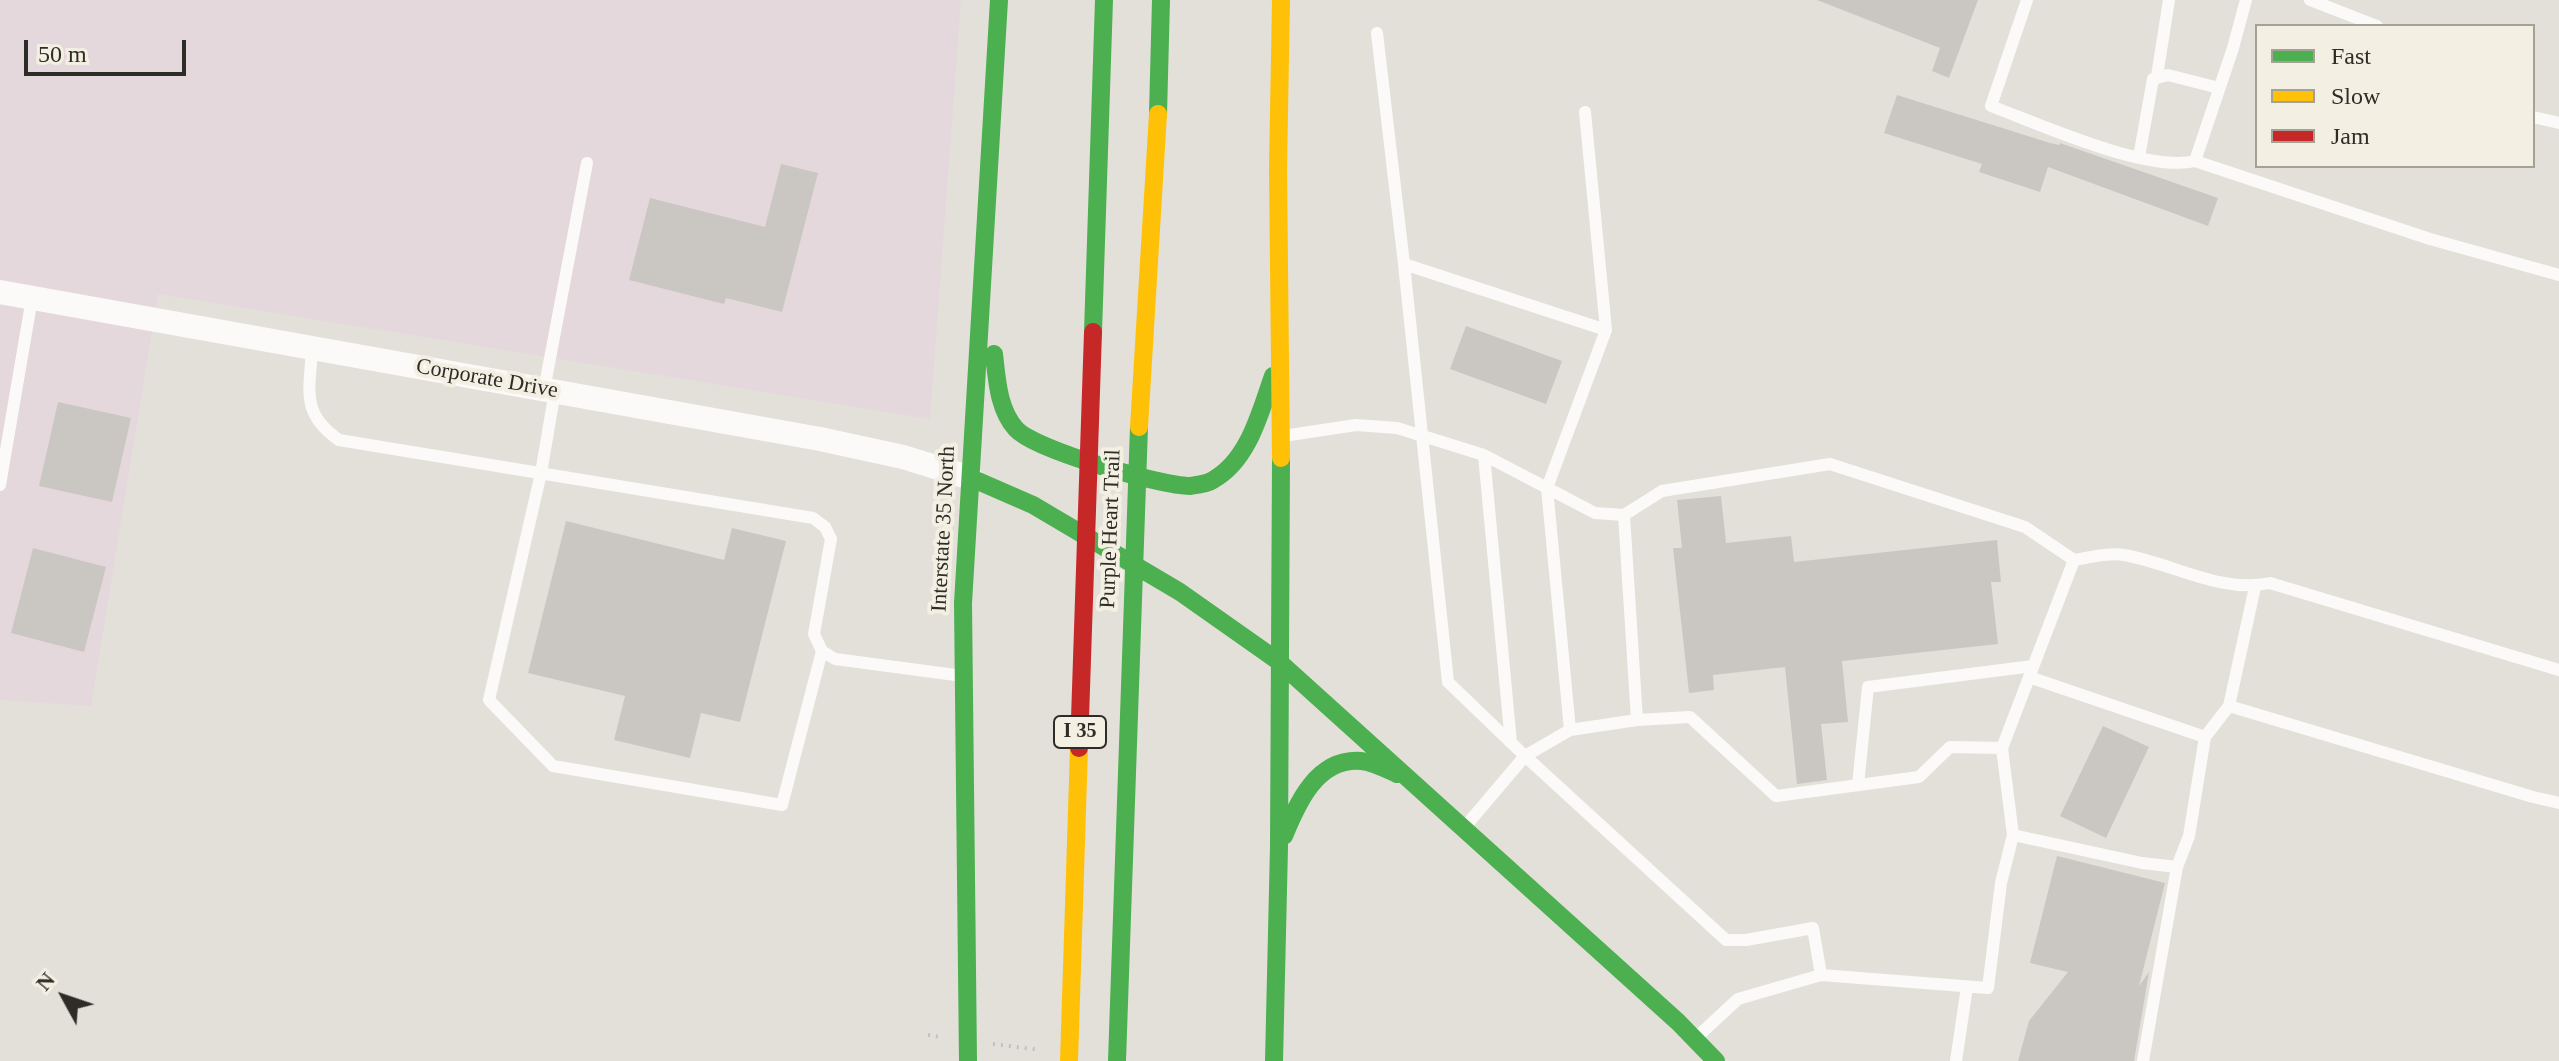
<!DOCTYPE html>
<style>
body{margin:0}
#map{position:relative;width:2559px;height:1061px;overflow:hidden;background:#e2e0d9;font-family:Georgia,serif}
canvas{display:block}
.legend{position:absolute;left:2255px;top:24px;width:280px;height:144px;box-sizing:border-box;background:#f3efe2;border:2px solid #a4a197;margin:0;padding:10px 14px;list-style:none;font-size:24px;color:#2e2c27}
.legend li{display:flex;align-items:center;gap:16px;height:40px}
.legend b{width:40px;border:2px solid #a4a197}
.north{position:absolute;left:24px;top:957px;width:80px;height:80px;-webkit-text-stroke:6px #f3efe2;paint-order:stroke;rotate:310deg;font-size:22px;font-weight:700;line-height:32px;text-align:center;color:#2e2c27}
.north::after{content:'';display:block;margin:auto;width:28px;height:36px;background:#2e2c27;clip-path:polygon(50% 0,100% 100%,50% 72%,0 100%)}
.scale{position:absolute;left:24px;top:40px;width:162px;height:36px;box-sizing:border-box;border:4px solid #2e2c27;border-top:0;padding-left:10px;font-size:24px;line-height:28px;white-space:nowrap;color:#2e2c27;-webkit-text-stroke:6px #f3efe2;paint-order:stroke}
</style>
<div id="map">
<canvas width="2559" height="1061"></canvas>
<ul class="legend">
<li><b style="height:10px;background:#4caf50"></b>Fast</li>
<li><b style="height:10px;background:#ffc107"></b>Slow</li>
<li><b style="height:10px;background:#c62828"></b>Jam</li>
</ul>
<div class="north">N</div>
<div class="scale">50 m</div>
</div>
<script>
const context = document.querySelector('canvas').getContext('2d');
context.lineJoin = 'round';
function fill(path, color) { context.fillStyle = color; context.fill(path, 'evenodd'); }
function trace(path, color, width, dash) { context.strokeStyle = color; context.lineWidth = width; context.lineCap = dash ? 'butt' : 'round'; context.setLineDash(dash || []); context.stroke(path); }
function drawText(font, color, halo, rows, align = 'center') {
  context.font = font + ' Georgia,serif'; context.lineWidth = 8; context.setLineDash([]); context.textBaseline = 'middle'; context.strokeStyle = halo; context.fillStyle = color; for (const [text, x, y, turn = 0] of rows) {
    context.save(); context.translate(x, y); context.rotate((+turn || 0) * Math.PI / 180); context.textAlign = isNaN(turn) ? turn : align; if (halo) context.strokeText(text, 0, 0); context.fillText(text, 0, 0); context.restore();
  }
}
fill(new Path2D(`
 M0,0H961L930,419L158,294L91,706L0,700Z`), '#e4d8dd');
fill(new Path2D(`
 M1817,0H1978L1949,78L1932,71L1940,48Z
 M1897,95L2050,143L2059,145L2060,143L2218,198L2208,226L2048,167L2040,192L1979,172L1982,164L1884,133Z
 M781,164L818,173L782,312L726,298L724,304L629,280L650,198L765,227Z
 M1466,326L1562,361L1546,404L1450,369Z
 M58,402L131,418L112,502L39,486Z
 M1721,496L1726,543L1791,536L1794,562L1997,540L2001,582H1991L1998,644L1842,661L1848,722L1821,724L1827,780L1797,784L1785,667L1713,675L1714,690L1689,693L1673,548H1682L1677,500Z
 M566,521L724,560L732,528L786,541L740,722L701,713L690,758L614,740L625,696L528,673Z
 M33,548L106,567L84,652L11,633Z
 M2103,726L2149,747L2106,838L2060,816Z
 M2057,856L2165,883L2139,986L2149,972L2134,1061H2018L2029,1021L2068,972L2030,963Z`), '#cac7c2');
trace(new Path2D(`
 M928,1035L940,1037
 M993,1044L1040,1050`), '#c1c1be', 4, [2, 6]);
trace(new Path2D(`
 M2027,0L1991,106C2039,124 2147,173 2195,161L2233,48L2246,0
 M2310,0L2377,26
 M1377,33L1404,264
 M2157,76L2169,0
 M1585,112L1606,330
 M2533,117L2559,123
 M2139,157L2153,79L2168,75L2219,88
 M2195,161L2430,239L2559,275
 M312,348C310,390 300,413 339,440L813,518L825,527L831,539L814,634L822,651L835,659L963,676
 M544,390L587,163
 M555,391L541,473L489,700L553,766L782,805L822,651
 M1283,436L1356,425L1397,428L1484,455L1595,513L1624,515L1662,491L1830,464L2025,527L2074,560L2002,748L2013,835L2001,883L1988,988L1821,975
 M1484,455L1511,743
 M0,485L32,298
 M1624,515L1637,720
 M2074,560C2089,558 2109,552 2124,555C2172,563 2221,594 2270,583L2559,670
 M2255,587L2229,706L2533,797L2559,803
 M2029,677L2205,737L2189,836L2177,867
 M1570,730L1547,488L1606,330L1404,264L1448,682L1525,756L1726,940H1746L1813,928L1821,975L1738,999L1697,1037
 M2205,737L2229,706
 M1858,785L1868,687L2033,666
 M1464,828L1525,756L1570,730L1637,720L1690,717L1776,796L1919,777L1950,747L2002,748
 M2013,835L2142,863L2177,867L2143,1061
 M1956,1061L1967,987`), '#fbfaf9', 12);
trace(new Path2D(`
 M0,292L820,439L903,457L971,478`), '#fbfaf9', 24);
trace(new Path2D(`
 M1158,114L1161,0
 M1093,332L1104,0
 M994,354C997,379 998,409 1016,429C1035,450 1161,486 1190,486C1197,485 1207,484 1213,480C1249,460 1260,412 1273,376
 M971,478L1033,505L1180,592L1278,661L1678,1022L1716,1061
 M1284,836C1298,802 1317,758 1361,761C1373,762 1386,769 1397,774
 M968,1061L963,603L999,0
 M1117,1061L1139,427
 M1274,1061L1279,847L1281,458`), '#4caf50', 18);
trace(new Path2D(`
 M1139,427L1158,114
 M1281,458L1278,169L1281,0
 M1069,1061L1079,748`), '#ffc107', 18);
trace(new Path2D(`
 M1079,748L1093,332`), '#c62828', 18);
for (const [x, y, w] of [
 [1080,732,52]
]) { const box = new Path2D(); box.roundRect(x - w / 2, y - 16, w, 32, 6); context.fillStyle = '#f3efe2'; context.fill(box); trace(box, '#2e2c27', 2); }
drawText('bold 20px', '#2e2c27', null, [
 ["I 35",1080,732]
]);
drawText('22px', '#2e2c27', '#f3efe2', [
 ["Corporate Drive",487,379,10],
 ["Interstate 35 North",944,529,-87],
 ["Purple Heart Trail",1111,529,-88]
]);
</script>
